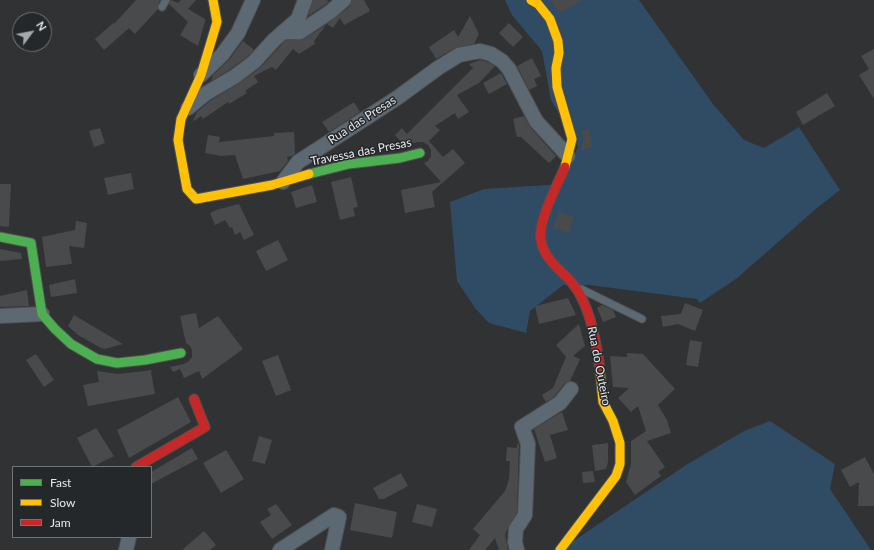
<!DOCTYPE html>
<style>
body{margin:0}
#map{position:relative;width:874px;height:550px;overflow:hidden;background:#303234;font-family:Lato,sans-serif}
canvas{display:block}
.legend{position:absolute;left:12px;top:466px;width:140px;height:72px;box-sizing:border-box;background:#25282b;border:1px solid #727577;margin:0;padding:5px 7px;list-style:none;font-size:12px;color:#e6e8ea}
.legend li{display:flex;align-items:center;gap:8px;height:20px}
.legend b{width:20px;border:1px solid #727577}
.north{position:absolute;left:12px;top:12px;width:40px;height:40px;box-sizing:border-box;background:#25282b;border:1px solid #727577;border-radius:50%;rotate:58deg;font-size:11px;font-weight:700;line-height:16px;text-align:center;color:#e6e8ea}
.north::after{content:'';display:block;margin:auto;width:14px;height:18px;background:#a6a8aa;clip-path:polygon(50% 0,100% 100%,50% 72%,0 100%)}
</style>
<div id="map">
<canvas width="874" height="550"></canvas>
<ul class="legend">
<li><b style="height:5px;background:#4caf50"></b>Fast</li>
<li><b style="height:5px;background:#ffc107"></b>Slow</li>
<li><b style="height:5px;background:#c62828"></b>Jam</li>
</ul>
<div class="north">N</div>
</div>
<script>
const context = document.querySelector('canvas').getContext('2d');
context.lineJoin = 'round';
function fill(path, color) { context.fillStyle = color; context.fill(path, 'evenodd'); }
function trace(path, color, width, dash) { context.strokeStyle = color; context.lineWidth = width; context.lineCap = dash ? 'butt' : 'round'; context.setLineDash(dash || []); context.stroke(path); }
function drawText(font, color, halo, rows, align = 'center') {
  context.font = font + ' Lato,sans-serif'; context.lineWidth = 3; context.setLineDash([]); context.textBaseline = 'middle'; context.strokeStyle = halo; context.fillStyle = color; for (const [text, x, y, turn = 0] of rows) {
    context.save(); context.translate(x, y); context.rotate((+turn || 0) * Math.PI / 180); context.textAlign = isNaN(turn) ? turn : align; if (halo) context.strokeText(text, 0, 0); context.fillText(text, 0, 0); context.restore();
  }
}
fill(new Path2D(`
 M505,0H639L713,104L744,140L764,148L799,127L840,190L817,208L736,279L700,303L697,299L589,285H563L530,311L526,333L489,323L475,308L457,281L450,202L484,189L563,184L578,146L551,100L542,51L512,15Z
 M770,421L835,464L830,489L871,550H560L686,465L744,431Z`), '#304b64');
fill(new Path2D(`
 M136,0H160L158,5V9L135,34L129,28L104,50L95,39L113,23L114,24Z
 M171,0L178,3L181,0H196L188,9L205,19V21L198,46L180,35L188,22L169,4Z
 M313,0H327L329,2L308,16Z
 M352,0H364L370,11L344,25L340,18L333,28L327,24L350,6Z
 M550,0H582L560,13Z
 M470,16L479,34L474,44L455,48L436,59L429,47L454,30L458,37Z
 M509,23L523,37L513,47L499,33Z
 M326,25L314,41L315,44L299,54L293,49L276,70L272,67L254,76L258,82L245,91L247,93L229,104L228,102L203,119L201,116L194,121L193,120L197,112L210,101L238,84L259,69L284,42L287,40L304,39Z
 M243,41L254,50L248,56L229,70L211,81L213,75L229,60Z
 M874,49V99L859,75L869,69L861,56Z
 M532,58L541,76L534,79L537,86L529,90L517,66Z
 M480,60L488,62L495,66L479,83L457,95L469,112L458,119L455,113L435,126L440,130L429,141L443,157L453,149L465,163L432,192L435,207L405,213L401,190L441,182L424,163L428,161L431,156V150L428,145L423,142H418L404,145L395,135L402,128L407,134L473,68L469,64Z
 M501,73L507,84L489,94L483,83Z
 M827,93L835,106L803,125L796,112Z
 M354,102L360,112L329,132L322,122Z
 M524,116L530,127L556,156L549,163L521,137H517L513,119Z
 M100,128L105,143L94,147L89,131Z
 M589,129L593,147L581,150L583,141L582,131Z
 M294,132L295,154L292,156L287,157L288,161L280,171L243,179L235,155L221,156L205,153L208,135L220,137L219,142L274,136V133Z
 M131,173L134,189L108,195L104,178Z
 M351,177L358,207L353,208L355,216L340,220L331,182Z
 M0,184H11L9,227L0,226Z
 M312,185L317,202L296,208L291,192Z
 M239,204L254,235L244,240L240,232L235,235L232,227L230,228L225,220L215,225L210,213L216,210Z
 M559,212L574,216L569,233L553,228Z
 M76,221L87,223L84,248L69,246L72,264L46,267L42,237L75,230Z
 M278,240L288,260L266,271L256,251Z
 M0,249L21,253L24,270L22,259L0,261Z
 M75,279L77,293L51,297L49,285Z
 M27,290L29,306L0,307V296Z
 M568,298L576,315L539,324L535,306Z
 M685,303L703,310L695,331L678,324L663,327L661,316L681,314Z
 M602,305L613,310L616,317L603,322L597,308Z
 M196,313L199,328L218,316L243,349L202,379L199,371L184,378L180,369L173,372L170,367L184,364L189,361L192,357V350L190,346L186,343L180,316Z
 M74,315L123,344L105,349L101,348L78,335L68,326Z
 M579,324L585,346L573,356L580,359L570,381L565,383L554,397L546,402L542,395L553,388L566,357L556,345Z
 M690,340L702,342L698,367L686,365Z
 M627,353L643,354L675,389L658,405L667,420L671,433L647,441L665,467L658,472L661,476L635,495L626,482L631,464V441L646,431L638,406L631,412L618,398L629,388L613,387L610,356L627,357Z
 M36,354L54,380L44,387L26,360Z
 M278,355L291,390L276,396L262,361Z
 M153,370L151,372L155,394L88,406L83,385L99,382L97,371L118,374Z
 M178,397L191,422L129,458L117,430Z
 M562,412L568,430L550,435L557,458L545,462L534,429Z
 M96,428L114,456L92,467L77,438Z
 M259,436L272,440L265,464L252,461Z
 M517,443L519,445L517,512L505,534L508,550H499L495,538L485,550H469L480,535L473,529L505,491L509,479L510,461H506L507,447L517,448Z
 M608,443V462L606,469L595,471L592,445Z
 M192,448L198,459L151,484V472Z
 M226,450L244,479L221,493L203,463Z
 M865,457L874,474V506H858L859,482L850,487L841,470Z
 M593,471L595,482L583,483L582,472Z
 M401,473L408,486L384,499H379L373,488Z
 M355,503L397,512L392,538L350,530Z
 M276,504L292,525L272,539L260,522L271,515L267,509Z
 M417,504L437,509L432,527L412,522Z
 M204,531L216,545L210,550H182Z`), '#494a4c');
const lane = new Path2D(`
 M162,7L166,0
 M581,289L642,319`);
const street = new Path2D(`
 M283,32H300L330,12L344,0
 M201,75L222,55L238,33L253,0
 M188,108L205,94L234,77L254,62L274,40L298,19L305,0
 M283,182L298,162L397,98L438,68L459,55L480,51L491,54L502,61L509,69L536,121L568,156
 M0,316L42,314
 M126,550L129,537
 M280,550L334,515L339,517L332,550
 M517,550L515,542L516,529L525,515L528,444L522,427L560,403L571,389`);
const fast = new Path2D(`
 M309,174L349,164L400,158L420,153
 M0,237L31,243L42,314L55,329L71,344L97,359L117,363L145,360L181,353`);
const slow = new Path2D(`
 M213,0L217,22L201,75L181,119L178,140L187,189L196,199L272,185L309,174
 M531,0L538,4L550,19L558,41L559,53L556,68L557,87L572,139L565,167
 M560,550L616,476L620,464V443L613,421L603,402L600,371`);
const jam = new Path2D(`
 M565,167C557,186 537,222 541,241C545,261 562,270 573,284C590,305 597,345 600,371
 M136,467L205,427L194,399`);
trace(lane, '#4e4f50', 9);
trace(street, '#4e4f50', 16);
trace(fast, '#4e4f50', 11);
trace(slow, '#4e4f50', 11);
trace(jam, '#4e4f50', 11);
trace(lane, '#5c6872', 7);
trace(street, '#5c6872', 14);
trace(fast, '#4caf50', 9);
trace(slow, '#ffc107', 9);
trace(jam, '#c62828', 9);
drawText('12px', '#e6e8ea', '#25282b', [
 ["Rua das Presas",362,120,-33],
 ["Travessa das Presas",361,152,-11],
 ["Rua do Outeiro",599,366,79]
]);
</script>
